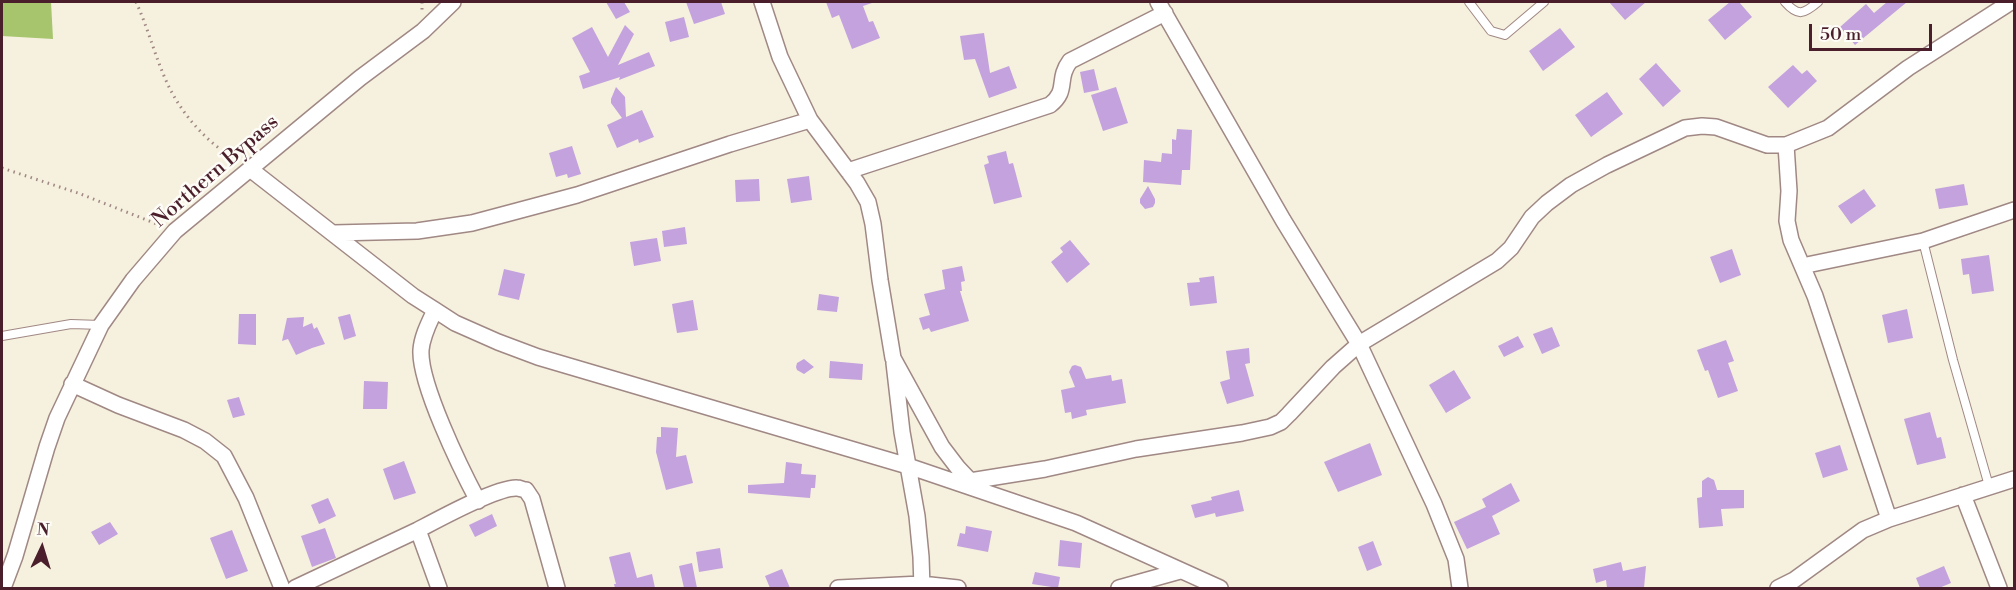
<!DOCTYPE html>
<style>
body{margin:0}
#map{position:relative;width:2016px;height:590px;overflow:hidden;background:#f6f0de;font-family:"Libre Bodoni",serif}
canvas{display:block}
.frame{position:absolute;inset:0;border:3px solid #4a1f2b;pointer-events:none}
.north{position:absolute;left:12px;top:518px;width:60px;height:60px;-webkit-text-stroke:4px #fdfcf7;paint-order:stroke;rotate:4deg;font-size:16px;font-weight:700;line-height:24px;text-align:center;color:#4a1f2b}
.north::after{content:'';display:block;margin:auto;width:21px;height:27px;background:#4a1f2b;clip-path:polygon(50% 0,100% 100%,50% 72%,0 100%)}
.scale{position:absolute;left:1809px;top:24px;width:123px;height:27px;box-sizing:border-box;border:3px solid #4a1f2b;border-top:0;padding-left:8px;font-size:18px;line-height:21px;white-space:nowrap;color:#4a1f2b;-webkit-text-stroke:4px #fdfcf7;paint-order:stroke}
</style>
<div id="map">
<canvas width="2016" height="590"></canvas>
<div class="frame"></div>
<div class="north">N</div>
<div class="scale">50 m</div>
</div>
<script>
const context = document.querySelector('canvas').getContext('2d');
context.lineJoin = 'round';
function fill(path, color) { context.fillStyle = color; context.fill(path, 'evenodd'); }
function trace(path, color, width, dash) { context.strokeStyle = color; context.lineWidth = width; context.lineCap = dash ? 'butt' : 'round'; context.setLineDash(dash || []); context.stroke(path); }
function drawText(font, color, halo, rows, align = 'center') {
  context.font = font + ' "Libre Bodoni",serif'; context.lineWidth = 5; context.setLineDash([]); context.textBaseline = 'middle'; context.strokeStyle = halo; context.fillStyle = color; for (const [text, x, y, turn = 0] of rows) {
    context.save(); context.translate(x, y); context.rotate((+turn || 0) * Math.PI / 180); context.textAlign = isNaN(turn) ? turn : align; if (halo) context.strokeText(text, 0, 0); context.fillText(text, 0, 0); context.restore();
  }
}
fill(new Path2D(`
 M2,2H51L53,39L2,36Z`), '#a6c56d');
fill(new Path2D(`
 M606,2H624L630,12L616,19Z
 M686,2H721L725,14L694,24Z
 M826,2H872V3L863,6L869,22L873,21L880,38L852,49L839,15L832,18Z
 M1609,2H1646L1625,20Z
 M1730,2H1739L1752,17L1725,40L1708,20Z
 M1887,2H1907L1855,45L1840,27L1866,4L1874,13Z
 M684,17L689,37L670,42L665,22Z
 M625,25L634,34L618,65L649,52L655,66L619,80L620,77L583,89L579,76L590,72L572,38L592,27L608,57Z
 M1560,28L1575,47L1543,71L1529,51Z
 M984,33L990,73L1009,66L1017,88L989,98L975,59L964,60L960,36Z
 M1656,63L1681,91L1663,107L1639,79Z
 M1793,65L1802,74L1807,70L1817,81L1788,108L1768,87Z
 M1094,69L1099,90L1084,93L1080,72Z
 M616,87L625,97L626,117L642,110L654,137L639,143L638,139L617,148L607,125L622,118L611,103V99Z
 M1116,87L1128,123L1103,131L1091,95Z
 M1607,92L1623,114L1591,137L1575,115Z
 M1177,129L1192,130L1190,170H1182L1181,185L1143,182L1144,160L1161,162L1162,153L1172,154V139L1176,140Z
 M572,146L581,174L568,178L567,174L556,177L549,153Z
 M1006,151L1009,164L1013,163L1022,197L994,204L984,165L989,163L987,156Z
 M809,176L812,200L791,203L787,179Z
 M759,179L760,201L736,202L735,180Z
 M1964,184L1968,205L1939,209L1935,189Z
 M1148,186L1155,199V203L1153,207L1145,209L1140,203V199Z
 M1864,189L1876,206L1851,224L1838,206Z
 M685,227L687,244L664,247L662,231Z
 M657,238L661,261L634,266L630,242Z
 M1070,240L1090,264L1067,283L1051,262L1063,252L1060,248Z
 M1732,249L1741,275L1720,283L1710,257Z
 M1989,255L1994,291L1972,294L1969,274L1963,275L1961,259Z
 M962,266L965,281L961,282L962,291H960L969,321L931,332L929,328L923,330L919,318L930,315L924,294L945,289L942,270Z
 M504,269L525,274L519,300L498,295Z
 M1214,276L1217,303L1190,306L1187,283L1200,282L1199,278Z
 M819,294L839,297L837,312L817,310Z
 M693,300L698,330L677,333L672,304Z
 M1907,309L1913,338L1888,343L1882,315Z
 M239,314H256V345L238,344Z
 M350,314L356,336L344,340L338,317Z
 M304,317L303,327L312,323L314,329L317,327L325,344L312,348L296,355L288,339L282,341L287,318Z
 M1552,327L1560,346L1542,354L1533,334Z
 M1518,336L1524,347L1504,357L1498,346Z
 M1726,340L1734,361L1728,363L1738,391L1718,398L1708,370L1705,371L1697,350Z
 M1249,348L1250,363L1245,364L1254,396L1227,404L1220,382L1230,379L1226,351Z
 M804,359L814,367L804,374L797,370L796,367L797,363Z
 M830,361L863,364L862,380L829,378Z
 M1075,365L1081,367L1086,379L1111,375L1112,381L1122,379L1126,403L1086,410L1087,415L1072,419L1071,412L1065,413L1061,390L1075,387L1069,372L1072,366Z
 M1454,370L1471,398L1446,413L1429,385Z
 M364,381L388,382L387,409H363Z
 M239,397L245,415L233,418L227,400Z
 M1930,412L1937,438L1941,437L1946,458L1917,465L1904,419Z
 M661,427L678,428L676,457L686,455L693,483L666,490L656,452L657,437H661Z
 M1370,443L1382,475L1338,492L1324,462Z
 M1840,445L1848,470L1823,478L1815,453Z
 M404,461L416,493L394,500L383,469Z
 M786,462L802,464L801,474L816,475L815,488H811L810,498L748,493V485L784,483Z
 M1708,477L1714,480L1717,490H1744V508L1721,509L1723,526L1699,528L1697,498L1702,497V481Z
 M1511,483L1520,501L1492,516L1500,534L1467,549L1454,522L1486,507L1482,499Z
 M1239,490L1244,511L1216,517L1215,513L1195,518L1191,505L1212,500L1211,497Z
 M328,498L336,516L319,524L311,505Z
 M492,514L497,526L475,537L469,525Z
 M110,522L118,534L99,545L91,532Z
 M966,526L992,531L988,552L957,546L960,533L965,534Z
 M325,528L336,558L312,567L301,536Z
 M232,530L248,571L226,579L210,538Z
 M1060,540L1082,543L1080,568L1058,566Z
 M1373,541L1382,565L1367,571L1358,547Z
 M720,548L723,568L699,572L696,552Z
 M630,552L637,578L652,574L655,588H615L614,584H616L609,557Z
 M1621,562L1623,571L1646,566L1644,588H1607L1606,580L1596,583L1593,569Z
 M692,563L697,588H684L679,566Z
 M1944,566L1951,583L1939,588H1920L1916,578Z
 M782,569L790,588H770L765,576Z
 M1035,572L1060,577L1058,588L1032,584Z`), '#c3a2de');
const lane = new Path2D(`
 M1469,2L1491,31L1505,35L1544,2
 M1785,2C1798,17 1804,14 1818,2
 M1923,241L1953,360L1989,486
 M2,336L71,324L101,325`);
const street = new Path2D(`
 M762,2L780,57L810,120L857,183L868,202L873,224L880,280L893,358L942,447L958,468L975,486
 M1158,2L1283,220L1359,344L1434,504L1456,559L1460,588
 M1786,145L1789,191L1787,221L1791,240L1815,296L1889,519
 M250,169L413,296L435,310L455,323L498,342L538,357L908,466L1076,523L1220,588
 M848,171L1050,105C1069,90 1056,80 1070,61L1165,13
 M334,233L417,231L472,223L577,195L730,144L810,120
 M1802,266L1923,241L2014,210
 M435,310C429,323 422,336 421,350C419,383 461,469 478,501
 M894,363L902,432L917,516L921,557L922,588
 M72,384L118,405L184,430L205,441L224,456L246,498L282,588
 M970,481L1045,469L1136,449L1242,433L1270,427L1281,422L1289,414L1333,367L1359,344L1497,261L1511,248L1532,217L1547,203L1571,185L1607,165L1685,128L1702,126L1716,127L1767,145H1786L1828,128L1908,68L2011,2
 M1963,495L1999,588
 M3,588L15,556L47,447L57,418L101,325L133,280L175,231L360,78L423,31L453,2
 M295,588L418,530
 M439,588L418,530C437,520 497,487 517,488C520,488 523,490 526,490L532,499L557,588
 M838,588L921,584L958,588
 M1119,588L1180,571
 M1778,588L1794,580L1863,530L1889,519L2014,479`);
trace(lane, '#a08884', 10);
trace(street, '#a08884', 18);
trace(new Path2D(`
 M136,2C149,30 156,61 170,89C185,118 208,143 236,160
 M422,2V11
 M2,168L78,193L162,226`), '#a08884', 3, [1.5, 4.5]);
trace(lane, '#fff', 8);
trace(street, '#fff', 15);
drawText('21px', '#4a1f2b', '#fdfcf7', [
 ["Northern Bypass",216,172,-41]
]);
</script>
